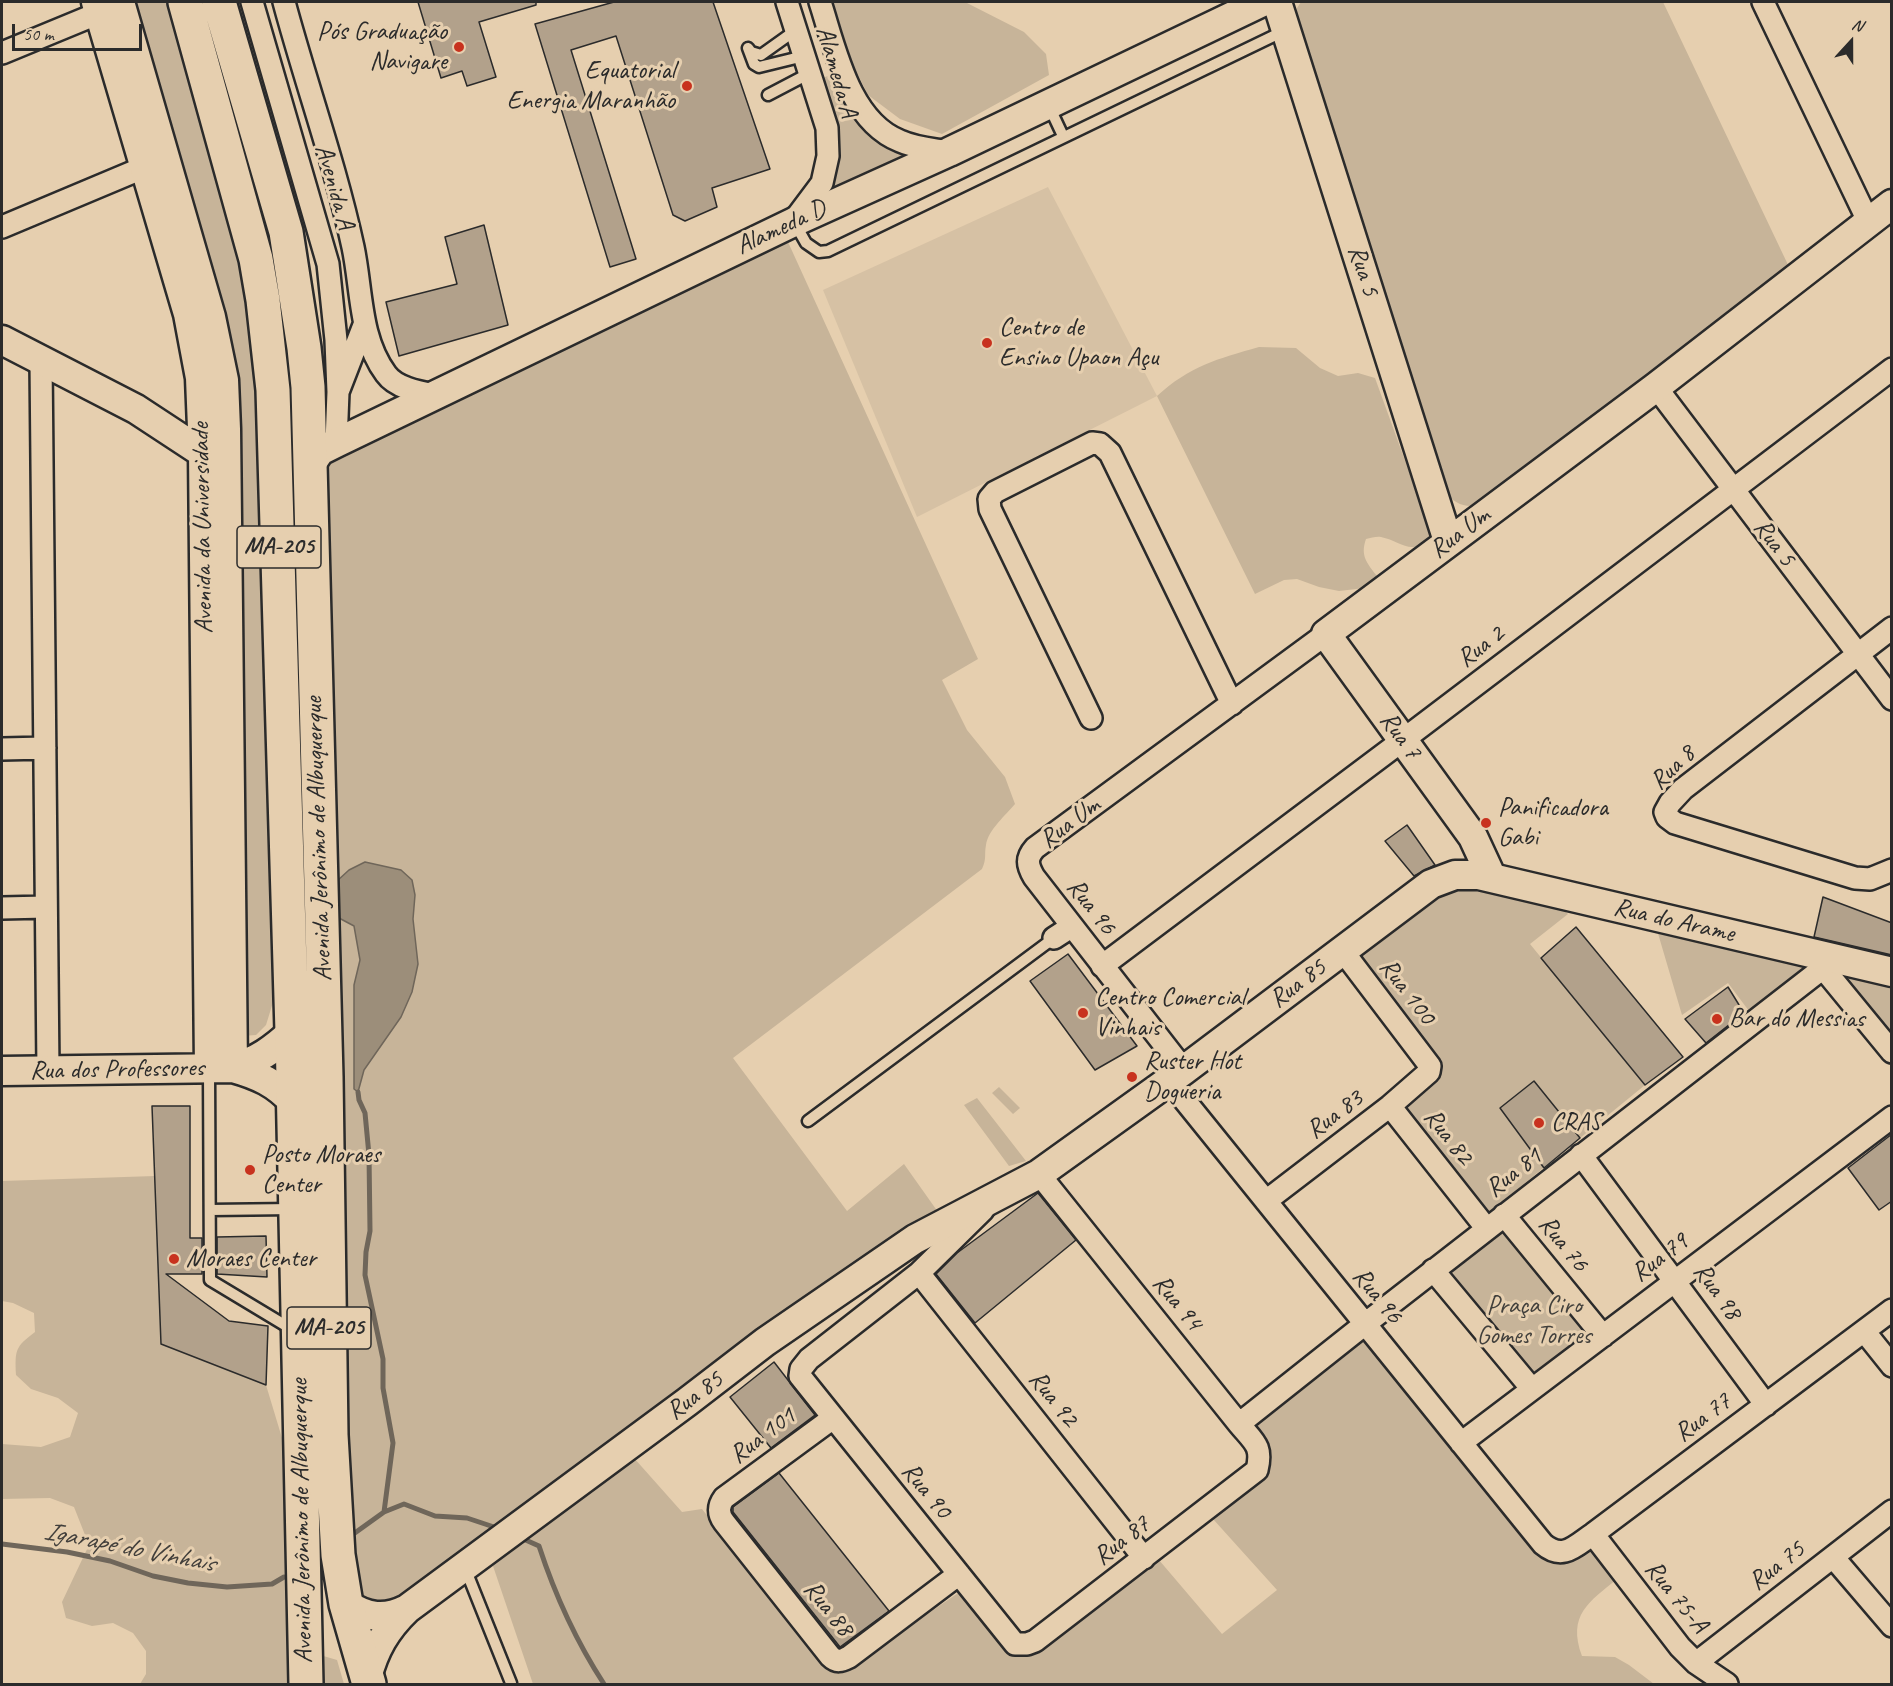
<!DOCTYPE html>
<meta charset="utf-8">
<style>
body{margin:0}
#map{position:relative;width:1893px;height:1686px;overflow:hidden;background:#e6cfaf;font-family:Caveat,sans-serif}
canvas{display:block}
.frame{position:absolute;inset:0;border:3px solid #2b2b2b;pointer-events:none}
.north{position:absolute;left:1821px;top:12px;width:60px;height:60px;-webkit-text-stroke:4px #e6cfaf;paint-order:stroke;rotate:21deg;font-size:16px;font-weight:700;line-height:24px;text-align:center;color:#2b2b2b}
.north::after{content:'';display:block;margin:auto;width:21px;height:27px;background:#2b2b2b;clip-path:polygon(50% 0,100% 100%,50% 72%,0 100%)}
.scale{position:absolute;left:12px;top:24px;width:130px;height:27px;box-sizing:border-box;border:3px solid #2b2b2b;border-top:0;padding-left:8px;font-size:18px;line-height:21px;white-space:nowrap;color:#2b2b2b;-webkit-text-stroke:4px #e6cfaf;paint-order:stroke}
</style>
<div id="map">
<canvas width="1893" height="1686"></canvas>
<div class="frame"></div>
<div class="north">N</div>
<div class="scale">50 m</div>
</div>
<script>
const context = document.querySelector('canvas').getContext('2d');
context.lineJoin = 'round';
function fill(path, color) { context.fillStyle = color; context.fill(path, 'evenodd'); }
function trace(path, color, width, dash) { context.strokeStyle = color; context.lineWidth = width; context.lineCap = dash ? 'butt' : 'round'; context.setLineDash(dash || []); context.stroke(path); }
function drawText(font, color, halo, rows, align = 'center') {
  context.font = font + ' Caveat,sans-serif'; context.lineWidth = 6; context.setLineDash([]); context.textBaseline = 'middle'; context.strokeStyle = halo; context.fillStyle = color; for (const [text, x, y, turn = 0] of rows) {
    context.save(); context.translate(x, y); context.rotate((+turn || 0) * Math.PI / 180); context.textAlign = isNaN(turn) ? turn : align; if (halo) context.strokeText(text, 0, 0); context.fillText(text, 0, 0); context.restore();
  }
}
fill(new Path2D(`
 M1048,187L1157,396L917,517L823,290Z`), '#d6c1a4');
fill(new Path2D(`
 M127,2H169L245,265L267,471L274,999L266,1025L256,1035L242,1036L236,558Z
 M833,2H965L1024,32L1046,54L1049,75L942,134L900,119L868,95L853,65Z
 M1301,2H1663L1790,269L1480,505C1464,508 1455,504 1444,491L1296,18L1297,8Z
 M830,75C852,119 859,139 909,153L832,190L838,151L837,129L834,110L823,78Z
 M788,242L978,659L942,680L967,730L1005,777L1015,804C1006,815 988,830 986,845C984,855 987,858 982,869L733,1058L847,1211L904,1164L938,1212L404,1612L347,1604L322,474L335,457L357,442Z
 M1259,347L1296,348L1320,368L1338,376L1358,373L1375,378L1428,524L1429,536C1413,558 1401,541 1381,537C1377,536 1371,538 1366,539C1360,556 1367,563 1377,576L1373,587L1339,591L1319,587L1297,579L1284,580L1255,594L1157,396C1190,366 1217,359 1259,347Z
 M1451,885L1556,903L1568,914L1530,944L1645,1085L1487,1214L1402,1109L1442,1069L1350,950Z
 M1657,930L1813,964L1749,1011L1728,983L1682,1015Z
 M1841,972L1891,983V1033Z
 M999,1087L1020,1108L1013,1114L992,1093Z
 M977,1098L1026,1161L1009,1166L964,1105Z
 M155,1176L161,1344L266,1385L282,1438L289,1684H140L146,1674V1651L133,1633L113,1623L92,1626L66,1618L62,1602L89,1545L74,1507L50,1498L2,1499V1444L41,1447L70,1437L78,1413L58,1398L31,1389L16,1375C15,1350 15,1347 35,1332L34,1313L13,1303L2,1301V1181Z
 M1500,1224L1590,1333L1533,1376L1446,1269Z
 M1361,1329L1560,1561L1574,1559L1596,1545L1617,1579C1589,1602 1567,1615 1582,1656L1615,1657L1629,1665L1654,1684H533L493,1566L634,1458L682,1512L702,1509L827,1666L850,1667L961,1591L1018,1651L1030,1654L1041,1651L1159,1560L1222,1634L1277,1590L1213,1519L1264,1474L1269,1457L1264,1444L1250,1425Z
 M320,1655L337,1660L344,1684H320Z`), '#c7b499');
const water = new Path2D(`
 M365,862L401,870L412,880L415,895L413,919L418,964L412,992L401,1017L364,1070L358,1092L354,1089V985L360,960L354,926L339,918L335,909L337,881L349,870Z`);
fill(water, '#9c8e7a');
trace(water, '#6f665a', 1.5);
trace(new Path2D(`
 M358,1092L359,1100L365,1113L369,1155L370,1231L366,1252L365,1275L383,1359V1388L393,1443L384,1512
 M352,1535L384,1512L404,1504L435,1516L467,1518L500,1529
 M519,1537L539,1546C555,1595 576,1641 604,1684
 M2,1544L67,1552L110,1561L153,1576L188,1583L227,1587L272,1584L284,1577`), '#6f665a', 5);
const building = new Path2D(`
 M418,2H536V5L479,22L496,77L467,86L462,71L441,78Z
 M614,2H713L770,169L712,188L717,207L685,221L673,215L616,36L571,50L636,259L610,267L535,24Z
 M484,225L508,325L399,356L386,302L457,284L445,237Z
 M1407,825L1435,865L1414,876L1385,841Z
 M1823,897L1892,923V955L1814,937Z
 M1576,927L1683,1057L1645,1085L1541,958Z
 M1068,954L1137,1046L1095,1070L1030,981Z
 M1728,987L1744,1013L1706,1043L1685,1019Z
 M1534,1081L1580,1138L1544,1168L1500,1108Z
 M152,1106H190V1238H202V1274H166L229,1321L268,1326L266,1385L161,1344Z
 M1892,1134V1201L1879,1210L1848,1168Z
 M1038,1193L1076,1240L975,1323L936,1274L957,1253Z
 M266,1236L267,1277L217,1274V1237Z
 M774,1362L815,1415L771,1448L730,1397Z
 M779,1473L889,1611L840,1647L733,1512V1507Z`);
fill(building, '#b2a18b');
trace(building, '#2b2b2b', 1.5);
const lane = new Path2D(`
 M748,48L754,64L759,67L804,56
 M748,48L751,52L761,55L796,30
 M768,95L810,73
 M1048,104L1063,136
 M794,222L806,243L819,252L828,251L1286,30
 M209,1071L210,1280L293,1330
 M808,1121L1054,938
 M210,1210L293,1209
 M465,1568L511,1683`);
const street = new Path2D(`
 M252,2L328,264L336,340L338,392
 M284,2C306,84 335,164 353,247C362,289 359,338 386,374C396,388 419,392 435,395
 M787,2L827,128L828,156L822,183L795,219
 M820,2C835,48 849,121 900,141C915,148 932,149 949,152
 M1763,2L1868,221
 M2,53L99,13
 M2,227L145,167
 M41,361L48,1071
 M1656,387L1892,699
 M336,443L338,392L364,325
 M1892,628L1683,789L1670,803L1665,812L1667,817L1675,823L1855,878L1870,879L1892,870
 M1091,718L990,509L989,499L995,492L1092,443L1100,444L1110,453L1232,704
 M2,749L45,748
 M2,908L46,907
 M1054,938L1071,927
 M1827,957L1823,968L1892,1052
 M1102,966L1403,740L1892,369
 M1184,1070L1034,877C1027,865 1026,858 1035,848L1326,634
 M1169,1081L1543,1544C1563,1561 1575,1546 1593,1534L1892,1310
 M1390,1106L1487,1229
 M1581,1155L1766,1405
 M1266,1201L1390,1106L1429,1072L1430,1066L1342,950
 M983,1210L919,1273L809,1359L801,1369L800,1376L1015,1644H1027L1035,1641L1257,1470C1263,1446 1254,1442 1239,1424L1039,1174
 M1504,1215L1603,1336
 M1433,1270L1532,1389
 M919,1273L1144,1558
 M1864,1331L1892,1366
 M833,1418L724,1498C718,1506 718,1514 724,1522L830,1656C837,1663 841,1661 849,1657L959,1574
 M1239,1424L1365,1324L1823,968
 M1461,1443L1892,1117
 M1593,1534L1680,1647L1696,1663L1727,1684
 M1833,1557L1892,1626
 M1696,1663L1892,1511`);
const secondary = new Path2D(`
 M96,2L188,314L200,378L203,453L209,1069
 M120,2L211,317L224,380L226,429L233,1068
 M1277,2L1448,541
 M2,340L136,409L203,453L215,458
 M309,467L320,451L336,443L794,222L949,152L1262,2
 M1492,878L1473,837L1326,634L1656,387L1892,204
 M233,1068C258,1075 276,1083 294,1103
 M2,1071L233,1068C257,1061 274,1049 292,1032
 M346,1604C367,1618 385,1620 407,1609
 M367,1678C374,1650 386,1629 407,1609L687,1402L765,1342L915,1239L1039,1174L1184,1070L1431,884L1455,875H1479L1892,972`);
const primary = new Path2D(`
 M185,2L256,259L263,300L273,390L292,1032L306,1684
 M219,2L286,232L304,348L308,387L326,1077L331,1435L338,1555L346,1604L369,1684`);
trace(lane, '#2b2b2b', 15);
trace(street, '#2b2b2b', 26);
trace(secondary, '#2b2b2b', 33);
trace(primary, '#2b2b2b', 38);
trace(lane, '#e6cfaf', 10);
trace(street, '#e6cfaf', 21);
trace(secondary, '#e6cfaf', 28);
trace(primary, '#e6cfaf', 33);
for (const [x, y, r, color] of [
 [459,47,6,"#c8321e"],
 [687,86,6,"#c8321e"],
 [987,343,6,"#c8321e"],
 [1486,823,6,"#c8321e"],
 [1083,1013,6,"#c8321e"],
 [1717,1019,6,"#c8321e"],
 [1132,1077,6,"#c8321e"],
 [1539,1123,6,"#c8321e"],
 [250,1170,6,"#c8321e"],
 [174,1259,6,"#c8321e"]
]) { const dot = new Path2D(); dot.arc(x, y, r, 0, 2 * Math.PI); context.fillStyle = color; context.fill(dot); trace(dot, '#e6cfaf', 2); }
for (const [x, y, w] of [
 [279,547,84],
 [329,1328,84]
]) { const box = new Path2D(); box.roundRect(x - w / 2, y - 21, w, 42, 4.5); context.fillStyle = '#e6cfaf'; context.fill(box); trace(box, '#2b2b2b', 1.5); }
drawText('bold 24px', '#2b2b2b', null, [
 ["MA-205",279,547],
 ["MA-205",329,1328]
]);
drawText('26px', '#2b2b2b', '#e6cfaf', [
 ["Pós Graduação",447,32,"right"],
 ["Navigare",447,62,"right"],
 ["Equatorial",675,71,"right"],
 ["Energia Maranhão",675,101,"right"],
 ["Centro de",999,328],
 ["Ensino Upaon Açu",999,358],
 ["Panificadora",1498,808],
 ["Gabi",1498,838],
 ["Centro Comercial",1095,998],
 ["Vinhais",1095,1028],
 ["Bar do Messias",1729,1019],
 ["Ruster Hot",1144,1062],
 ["Dogueria",1144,1092],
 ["CRAS",1551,1123],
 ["Posto Moraes",262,1155],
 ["Center",262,1185],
 ["Moraes Center",186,1259]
], 'left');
drawText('26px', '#2b2b2b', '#e6cfaf', [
 ["Alameda A",836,72,74],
 ["Avenida A",334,187,74],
 ["Alameda D",781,228,-25],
 ["Rua 5",1363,271,72],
 ["Avenida da Universidade",203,528,-91],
 ["Rua Um",1460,533,-37],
 ["Rua 5",1774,543,53],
 ["Rua 2",1481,647,-37],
 ["Rua 7",1400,736,54],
 ["Rua 8",1673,768,-44],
 ["Rua Um",1070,823,-37],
 ["Avenida Jerônimo de Albuquerque",319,839,-92],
 ["Rua 96",1091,907,52],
 ["Rua do Arame",1674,921,13],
 ["Rua 85",1298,984,-37],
 ["Rua 100",1407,992,53],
 ["Rua dos Professores",117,1070,-1],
 ["Rua 83",1335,1115,-37],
 ["Rua 82",1448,1137,52],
 ["Rua 81",1514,1173,-38],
 ["Rua 76",1563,1244,51],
 ["Rua 79",1660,1258,-37],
 ["Rua 98",1717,1292,54],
 ["Rua 96",1377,1296,51],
 ["Rua 94",1177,1303,51],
 ["Rua 85",695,1396,-37],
 ["Rua 92",1053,1399,52],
 ["Rua 77",1703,1418,-37],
 ["Rua 101",763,1436,-37],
 ["Rua 90",926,1491,51],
 ["Avenida Jerônimo de Albuquerque",302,1521,-91],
 ["Rua 87",1122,1541,-38],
 ["Rua 75",1777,1566,-38],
 ["Rua 75-A",1676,1597,51],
 ["Rua 88",828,1609,51]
]);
drawText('26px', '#42403c', '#e6cfaf', [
 ["Praça Ciro",1534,1306],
 ["Gomes Torres",1534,1336]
]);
drawText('italic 27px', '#423f3b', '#e6cfaf', [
 ["Igarapé do Vinhais",129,1548,11]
]);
</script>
